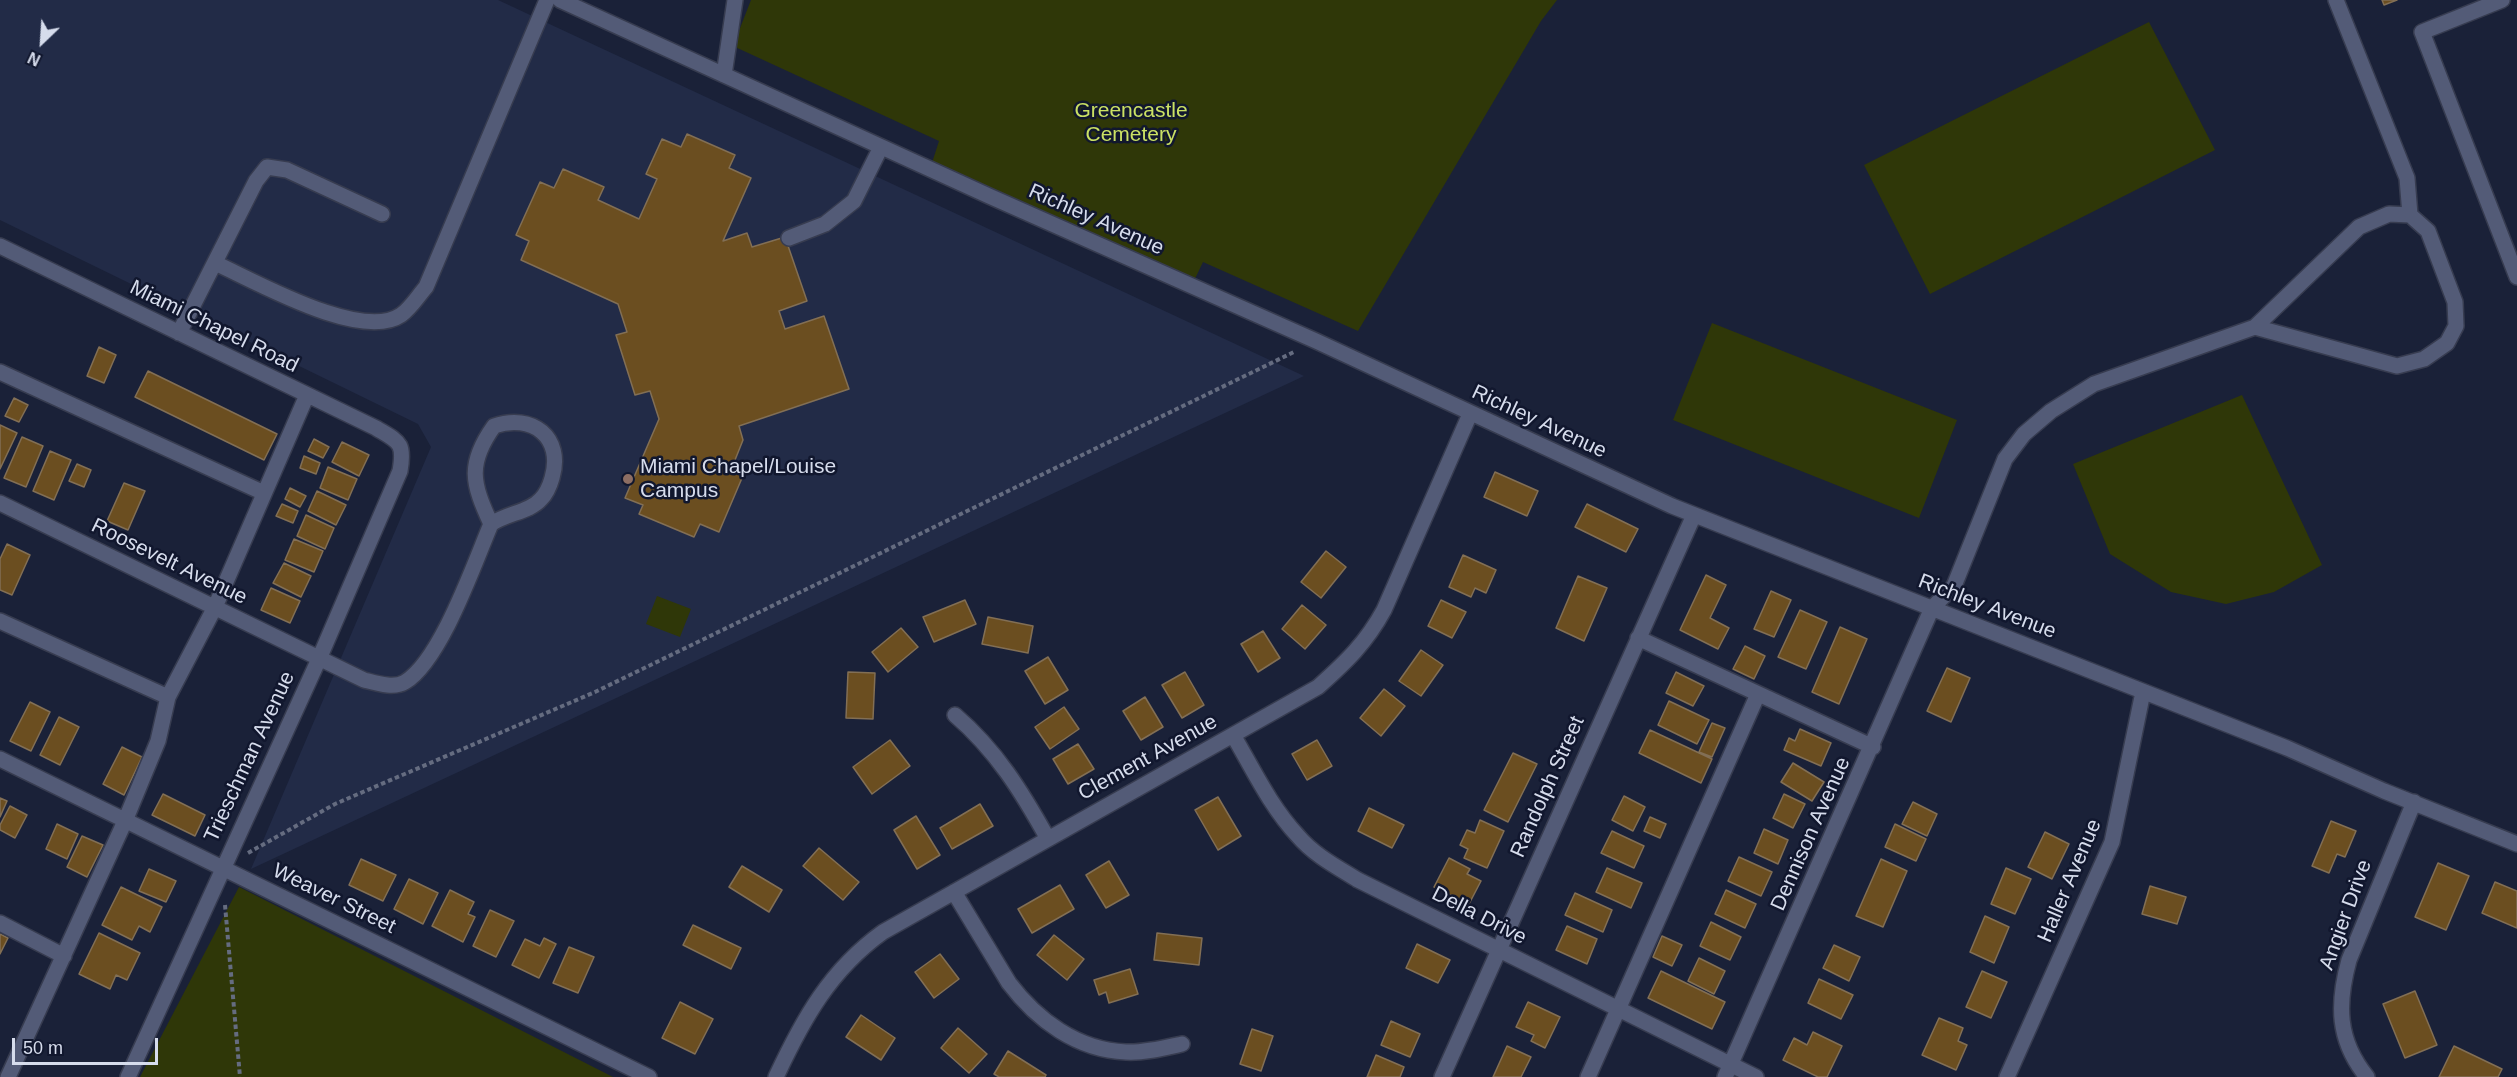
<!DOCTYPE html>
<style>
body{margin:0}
#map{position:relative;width:2517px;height:1077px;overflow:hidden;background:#1a2138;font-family:Helvetica,sans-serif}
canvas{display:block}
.north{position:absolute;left:12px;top:12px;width:60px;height:60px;-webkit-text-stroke:4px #11172e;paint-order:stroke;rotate:205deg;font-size:16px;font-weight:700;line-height:24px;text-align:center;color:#d6dcec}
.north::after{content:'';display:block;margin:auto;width:21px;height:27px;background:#d6dcec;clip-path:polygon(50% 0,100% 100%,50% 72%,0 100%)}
.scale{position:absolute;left:12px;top:1038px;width:146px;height:27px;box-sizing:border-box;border:3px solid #d6dcec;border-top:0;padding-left:8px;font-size:18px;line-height:21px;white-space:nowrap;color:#d6dcec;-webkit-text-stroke:4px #11172e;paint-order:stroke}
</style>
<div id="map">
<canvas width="2517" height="1077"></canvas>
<div class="north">N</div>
<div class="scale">50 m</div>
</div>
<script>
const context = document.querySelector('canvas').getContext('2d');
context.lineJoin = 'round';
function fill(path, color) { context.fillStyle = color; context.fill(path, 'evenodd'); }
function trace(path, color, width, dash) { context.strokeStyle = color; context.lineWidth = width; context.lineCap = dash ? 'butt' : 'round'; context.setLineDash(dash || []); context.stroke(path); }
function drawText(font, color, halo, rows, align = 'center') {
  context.font = font + ' Helvetica,sans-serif'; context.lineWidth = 5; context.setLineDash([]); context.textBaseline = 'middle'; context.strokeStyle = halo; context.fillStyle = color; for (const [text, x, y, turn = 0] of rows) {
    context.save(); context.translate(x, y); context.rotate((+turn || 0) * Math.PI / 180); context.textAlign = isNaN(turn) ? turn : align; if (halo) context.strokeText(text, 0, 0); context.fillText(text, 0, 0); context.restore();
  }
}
fill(new Path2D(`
 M0,0H498L1304,376L251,869L431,447L418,424L0,220Z`), '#222b47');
fill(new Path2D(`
 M751,0H1557L1541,21L1358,331L1203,262L1192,285L930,169L939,141L733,46Z
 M2149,22L2215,150L1930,294L1864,165Z
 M1712,323L1957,420L1919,518L1673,420Z
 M2242,395L2322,565L2274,592L2226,604L2171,592L2110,554L2073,464Z
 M657,596L691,609L680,637L646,624Z
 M239,887L613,1077H140Z`), '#2f3708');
const building = new Path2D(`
 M2382,0H2397L2384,5Z
 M687,134L735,155L729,168L751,178L723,241L747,233L752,247L785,237L807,301L779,311L785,329L824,316L849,389L739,426L743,440L733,465L745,471L719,532L700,524L694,537L639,514L643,505L625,498L659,419L650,391L635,395L616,335L627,332L618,304L521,260L529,241L516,235L540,182L554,188L563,169L604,187L598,200L639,219L657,179L646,174L662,139L681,147Z
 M99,347L116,355L104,383L87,376Z
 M148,371L277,434L264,460L135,397Z
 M14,398L28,405L19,422L5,416Z
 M0,425L17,433L0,469Z
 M22,437L43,446L26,487L4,478Z
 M314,439L329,447L323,458L308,451Z
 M342,442L369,455L359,476L332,462Z
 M50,451L71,460L54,500L33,491Z
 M304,456L320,463L316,474L300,468Z
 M77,464L91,470L84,487L69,481Z
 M328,467L357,479L348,500L320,488Z
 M1495,472L1538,491L1527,516L1484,497Z
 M124,483L145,491L128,530L107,521Z
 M290,488L306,496L300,507L285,499Z
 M317,491L346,505L336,525L308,511Z
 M282,504L298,511L293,523L276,516Z
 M1587,504L1638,529L1626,552L1575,527Z
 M306,515L334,528L325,549L297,536Z
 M294,539L323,551L314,572L285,560Z
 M7,544L30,555L12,595L0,590V559Z
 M1326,551L1346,567L1321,598L1301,582Z
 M1463,555L1496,570L1486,593L1475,588L1471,597L1449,587Z
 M284,563L311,576L301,597L273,583Z
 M1706,575L1726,585L1710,618L1729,628L1718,649L1680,630Z
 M1578,576L1607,588L1584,641L1556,628Z
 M271,588L300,601L290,623L261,610Z
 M1771,591L1791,600L1774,637L1754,629Z
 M965,600L976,624L934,642L923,617Z
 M1441,600L1466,612L1452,638L1428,626Z
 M1302,605L1326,625L1305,649L1282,629Z
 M1800,610L1827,622L1806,669L1778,657Z
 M988,617L1033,626L1028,653L982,644Z
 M1840,627L1867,639L1839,704L1812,692Z
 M901,628L918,647L888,672L872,652Z
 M1263,631L1280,658L1258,672L1241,644Z
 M1745,646L1765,656L1754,679L1733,669Z
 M1421,650L1443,665L1421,696L1399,681Z
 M1048,657L1068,690L1045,704L1025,671Z
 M1947,668L1970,678L1951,722L1927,711Z
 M848,672L875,673L873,719L846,718Z
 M1185,672L1204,705L1182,718L1162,685Z
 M1676,672L1704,686L1693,706L1666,693Z
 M1384,689L1405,706L1381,736L1360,718Z
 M1145,697L1163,727L1141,740L1123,711Z
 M1669,701L1709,720L1697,744L1658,725Z
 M30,702L50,712L31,751L10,741Z
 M1064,707L1079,729L1050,749L1035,727Z
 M59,717L79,727L60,765L40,755Z
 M1712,723L1725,728L1712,757L1699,752Z
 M1800,729L1831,743L1821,766L1784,750L1789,738L1795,741Z
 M1650,730L1712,759L1701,783L1639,753Z
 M890,740L910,766L872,794L853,767Z
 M1317,740L1332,766L1307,780L1292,754Z
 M1078,744L1094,769L1068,784L1053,759Z
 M122,747L142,757L124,795L103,784Z
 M1513,753L1537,764L1508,822L1484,810Z
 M1793,763L1824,782L1812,801L1781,782Z
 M163,794L205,815L195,836L152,815Z
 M1784,794L1805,804L1793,828L1773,818Z
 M1624,796L1645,807L1633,831L1612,820Z
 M1218,797L1241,836L1218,850L1195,810Z
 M0,798L7,801L0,817Z
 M1913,802L1937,814L1927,836L1902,824Z
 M980,804L993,826L952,849L940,828Z
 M10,806L27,815L15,838L0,830V825Z
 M1369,808L1404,825L1392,848L1358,831Z
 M916,816L940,855L917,869L894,830Z
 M1650,817L1666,824L1660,838L1644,831Z
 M1480,820L1504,831L1487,868L1464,858L1468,849L1460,845L1467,830L1475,833Z
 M2331,821L2356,831L2345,857L2337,854L2329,873L2312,866Z
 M57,824L78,834L67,859L46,849Z
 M1895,824L1926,839L1916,861L1885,847Z
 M1764,829L1788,840L1778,864L1754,853Z
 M1612,831L1644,846L1634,868L1601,853Z
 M2045,832L2069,844L2052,879L2028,867Z
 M82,836L103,845L87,877L67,867Z
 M819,848L859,882L843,900L803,866Z
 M1739,857L1772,872L1761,896L1728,881Z
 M1449,858L1470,869L1467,874L1481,881L1469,904L1434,887Z
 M361,859L396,875L383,901L349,885Z
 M1881,859L1907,871L1883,927L1856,916Z
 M1109,861L1129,895L1106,908L1086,875Z
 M2438,863L2469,876L2446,930L2415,917Z
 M742,866L782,890L769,912L729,887Z
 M1607,868L1642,883L1631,908L1596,892Z
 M2006,868L2031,879L2015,914L1991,904Z
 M149,869L176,881L166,902L139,891Z
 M409,879L438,893L423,924L394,909Z
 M2495,882L2517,891V928L2482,913Z
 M1060,885L1074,909L1032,933L1018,909Z
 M2150,886L2186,897L2177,924L2142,914Z
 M121,887L162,907L150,932L139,926L132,940L102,925Z
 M450,890L474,902L468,914L475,917L463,942L432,926Z
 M1726,890L1756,904L1745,928L1715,914Z
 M1575,893L1612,910L1603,932L1565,915Z
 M490,910L514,921L496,957L473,946Z
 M1985,916L2009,927L1994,963L1970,952Z
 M1711,922L1741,937L1730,960L1700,946Z
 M693,925L741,948L731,969L683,945Z
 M1567,926L1597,939L1587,964L1556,950Z
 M99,933L140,953L127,980L116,975L110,989L79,974Z
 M1157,933L1202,938L1199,965L1154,960Z
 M0,934L8,938L0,954Z
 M1054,935L1084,959L1067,980L1037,955Z
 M1662,936L1682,945L1672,966L1653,957Z
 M544,938L556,944L539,978L512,965L525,939L540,946Z
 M1417,944L1450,960L1438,983L1406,968Z
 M1834,945L1860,957L1849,981L1823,968Z
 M569,947L594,957L578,993L553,983Z
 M940,954L959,979L934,998L915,972Z
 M1699,958L1725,971L1714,994L1688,981Z
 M1130,969L1138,994L1109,1003L1106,992L1099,995L1094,980Z
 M1661,971L1725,1002L1712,1029L1648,998Z
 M1982,971L2007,982L1991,1018L1966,1007Z
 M1819,979L1853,995L1841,1019L1808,1003Z
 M2415,991L2437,1045L2405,1058L2383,1004Z
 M680,1002L713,1019L695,1054L662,1038Z
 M1528,1002L1560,1017L1545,1048L1531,1041L1534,1035L1516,1027Z
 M861,1015L895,1038L881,1060L846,1037Z
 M1939,1018L1963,1028L1958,1041L1967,1045L1956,1070L1922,1055Z
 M1391,1021L1420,1034L1410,1057L1381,1045Z
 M958,1028L987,1054L969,1073L941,1048Z
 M1252,1029L1273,1036L1261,1071L1240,1064Z
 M1813,1032L1842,1046L1827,1077H1818L1783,1060L1794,1038L1807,1045Z
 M1507,1046L1531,1057L1521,1077H1493Z
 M2454,1046L2502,1069L2498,1077H2439Z
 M1008,1051L1046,1075L1045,1077H999L994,1074Z
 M1376,1055L1404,1067L1400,1077H1367Z`);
fill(building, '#6b4e20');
trace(building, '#826f55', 1.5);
const minor = new Path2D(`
 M560,0L989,196L1316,341L1672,506L2287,748L2384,791L2517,844
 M2336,0L2407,178L2410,215
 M2502,0L2422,32L2517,277
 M724,75L735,0
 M789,238L825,224L854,201L881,147
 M0,246L376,428C399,442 405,442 400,471L319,659L128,1077
 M215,263C255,281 361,342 401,315C411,308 418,296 426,287L547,0
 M179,333L256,181L267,167L287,170L382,214
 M0,372L264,493
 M0,503L364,680C376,683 394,689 405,682C441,660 474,564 491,524C507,513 530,512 541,499C546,494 550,485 552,478C564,437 532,413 494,426C467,464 472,483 491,524
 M0,621L168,697
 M1638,638L1873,747
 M955,715C996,750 1022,792 1048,839
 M1233,735C1253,769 1270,806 1298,836C1314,855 1337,867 1358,880L1756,1077
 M0,759L649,1077
 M954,892L1009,983C1037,1020 1077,1050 1126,1052C1144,1053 1164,1048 1182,1044
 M0,923L64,956
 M8,1077L125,821L158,741L168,697L215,607L307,395
 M776,1077C803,1019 830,970 883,932L1318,687C1346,662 1366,643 1384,610L1470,414
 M1442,1077L1694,515
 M1588,1077L1758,694
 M1725,1077L1932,608L1954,586L2005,459L2024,434L2051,411L2094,384L2255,327L2397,366L2424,359L2447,343L2456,326L2455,302L2428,231L2410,215L2389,214L2359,227L2255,327
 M2007,1077L2112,842L2143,692
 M2367,1077C2337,1040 2337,1004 2349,960L2414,802`);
trace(minor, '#373c50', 18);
trace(new Path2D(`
 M248,853L335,804L595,692L1296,351
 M225,905L240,1077`), '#656c80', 4, [4.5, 3]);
trace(minor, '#535b77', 15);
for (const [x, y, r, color] of [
 [628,479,6,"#8d6e63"]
]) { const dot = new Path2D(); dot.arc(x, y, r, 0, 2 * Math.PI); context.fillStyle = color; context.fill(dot); trace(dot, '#11172e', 2); }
drawText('21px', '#cbe164', '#11172e', [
 ["Greencastle",1131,111],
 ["Cemetery",1131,135]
]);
drawText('21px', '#d6dcec', '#11172e', [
 ["Richley Avenue",1096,220,24],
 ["Miami Chapel Road",214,327,26],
 ["Richley Avenue",1539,422,25],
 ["Roosevelt Avenue",169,562,26],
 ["Richley Avenue",1987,607,21],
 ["Trieschman Avenue",250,757,-65],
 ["Clement Avenue",1148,758,-29],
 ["Randolph Street",1548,787,-66],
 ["Dennison Avenue",1811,834,-66],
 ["Haller Avenue",2070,881,-67],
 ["Weaver Street",334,899,26],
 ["Angier Drive",2346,915,-70],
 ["Della Drive",1479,916,27]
]);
drawText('21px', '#d6dcec', '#11172e', [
 ["Miami Chapel/Louise",640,467],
 ["Campus",640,491]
], 'left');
</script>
